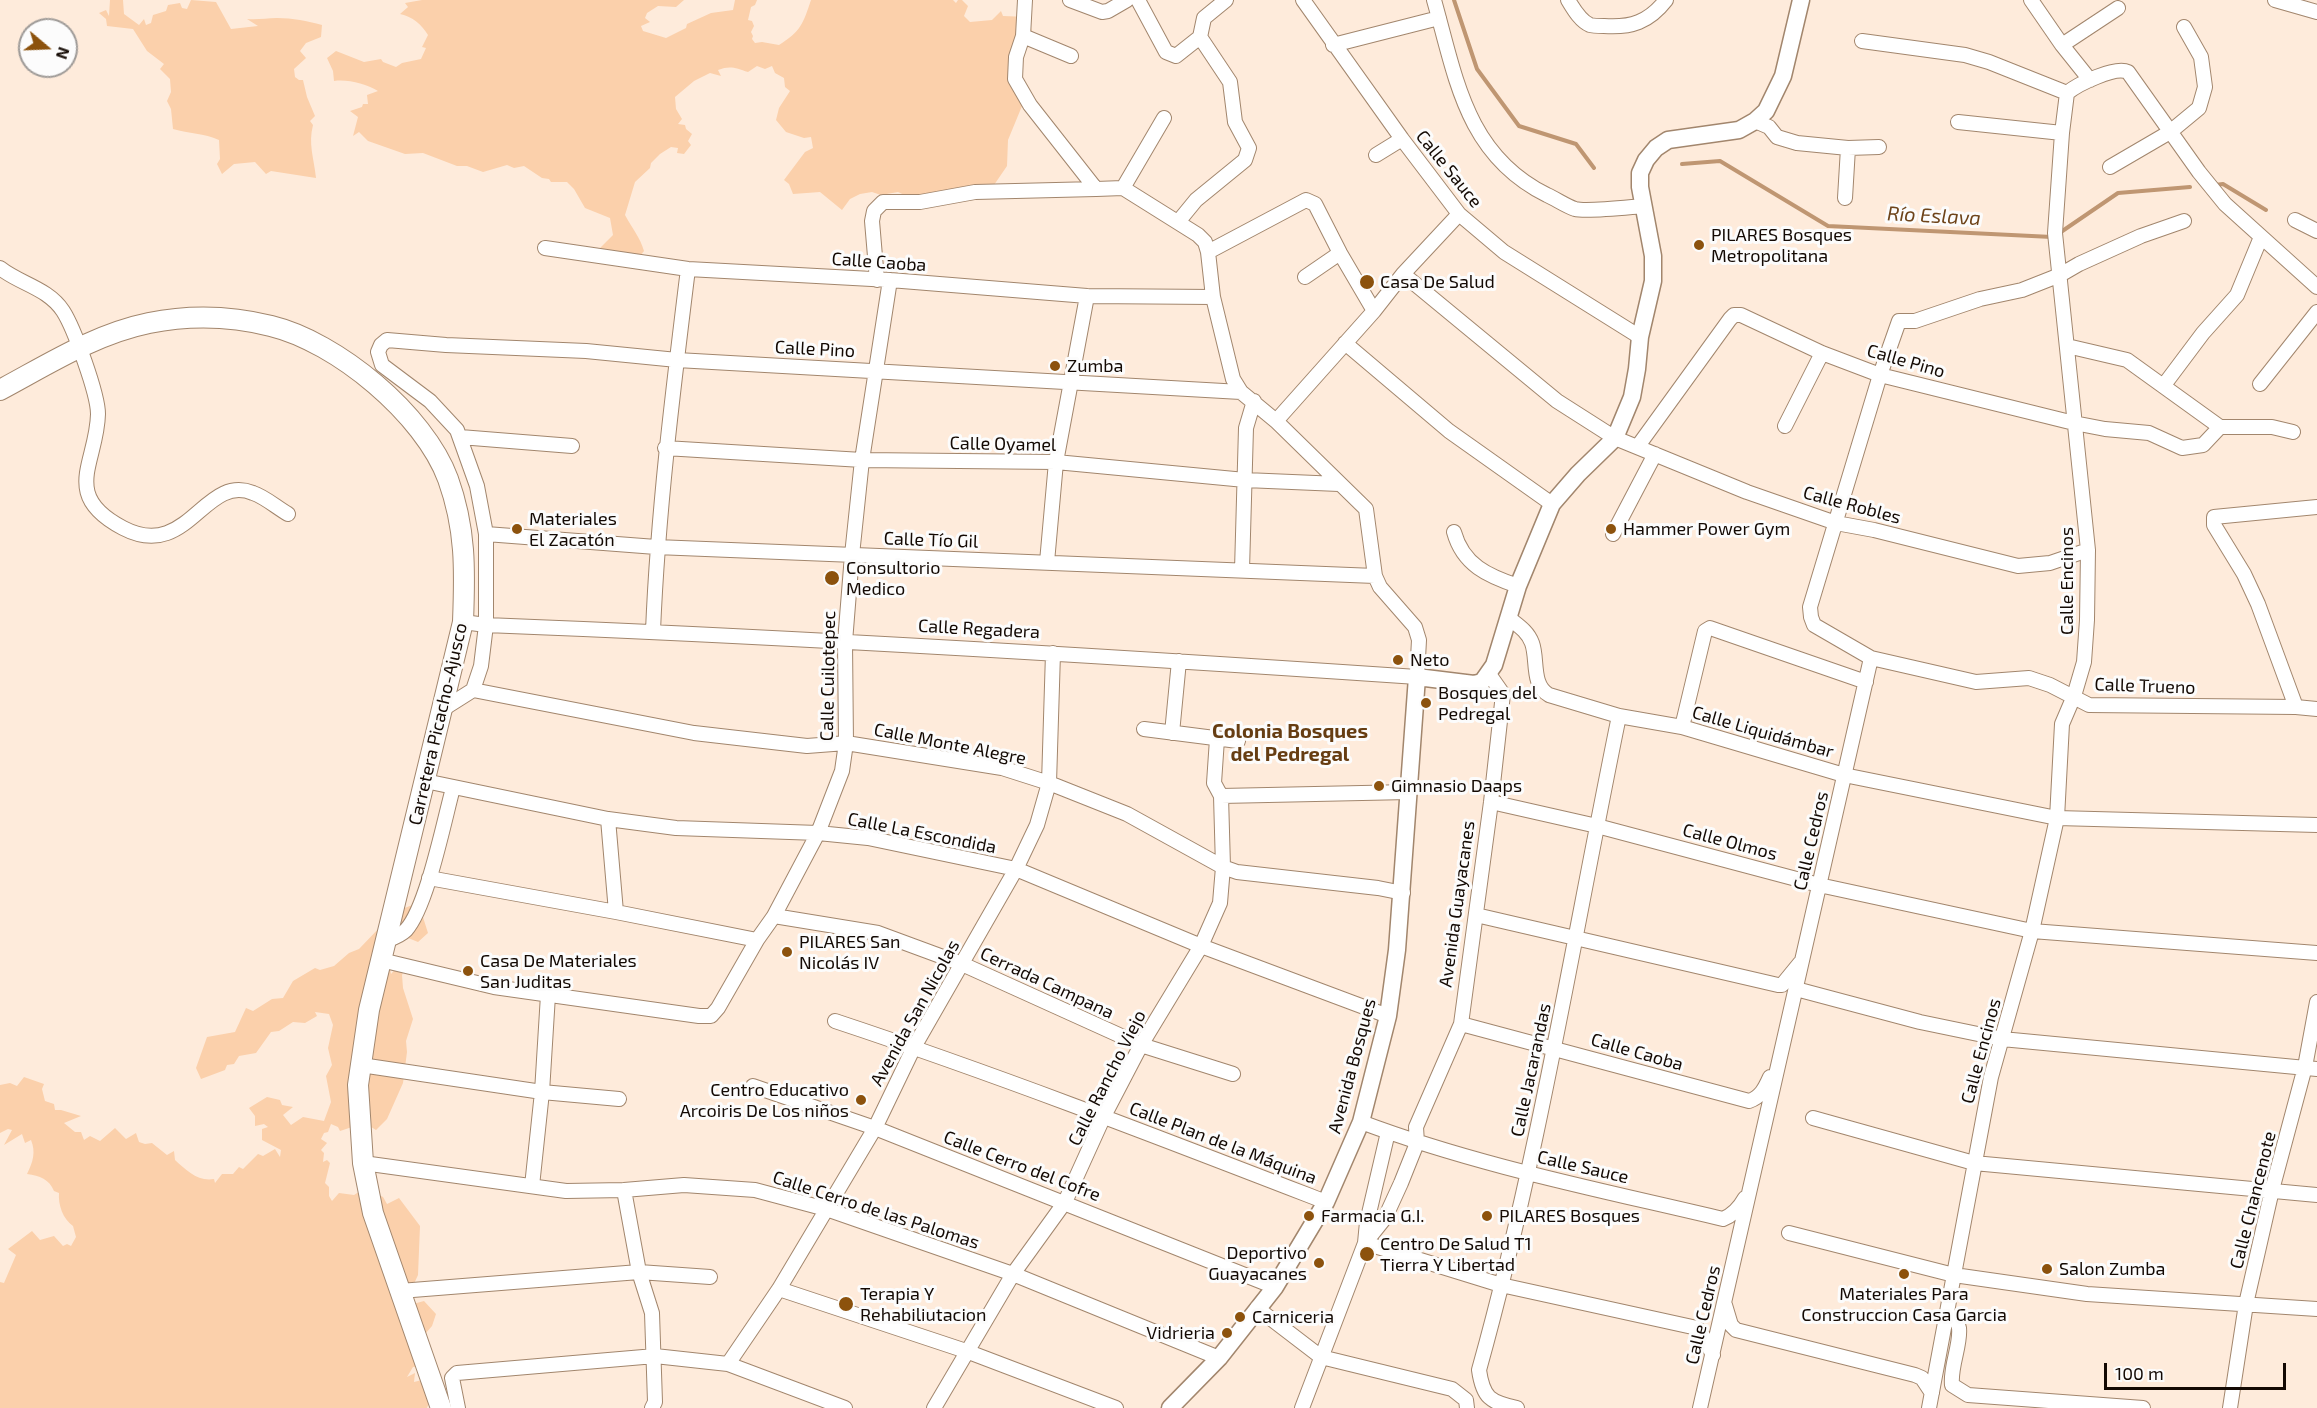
<!DOCTYPE html>
<meta charset="utf-8">
<style>
body{margin:0}
#map{position:relative;width:2317px;height:1408px;overflow:hidden;background:#feebdb;font-family:"Exo 2",sans-serif}
canvas{display:block}
.north{position:absolute;left:18px;top:18px;width:60px;height:60px;box-sizing:border-box;background:#fcfcfc;border:2px solid #9f9b98;border-radius:50%;rotate:109deg;font-size:16px;font-weight:700;line-height:24px;text-align:center;color:#130903}
.north::after{content:'';display:block;margin:auto;width:21px;height:27px;background:#8c520d;clip-path:polygon(50% 0,100% 100%,50% 72%,0 100%)}
.scale{position:absolute;left:2104px;top:1363px;width:182px;height:27px;box-sizing:border-box;border:3px solid #130903;border-top:0;padding-left:8px;font-size:18px;line-height:21px;white-space:nowrap;color:#130903;-webkit-text-stroke:4px #fcfcfc;paint-order:stroke}
</style>
<div id="map">
<canvas width="2317" height="1408"></canvas>
<div class="north">N</div>
<div class="scale">100 m</div>
</div>
<script>
const context = document.querySelector('canvas').getContext('2d');
context.lineJoin = 'round';
function fill(path, color) { context.fillStyle = color; context.fill(path, 'evenodd'); }
function trace(path, color, width, dash) { context.strokeStyle = color; context.lineWidth = width; context.lineCap = dash ? 'butt' : 'round'; context.setLineDash(dash || []); context.stroke(path); }
function drawText(font, color, halo, rows, align = 'center') {
  context.font = font + ' "Exo 2",sans-serif'; context.lineWidth = 6; context.setLineDash([]); context.textBaseline = 'middle'; context.strokeStyle = halo; context.fillStyle = color; for (const [text, x, y, turn = 0] of rows) {
    context.save(); context.translate(x, y); context.rotate((+turn || 0) * Math.PI / 180); context.textAlign = isNaN(turn) ? turn : align; if (halo) context.strokeText(text, 0, 0); context.fillText(text, 0, 0); context.restore();
  }
}
fill(new Path2D(`
 M110,0H123L124,14L139,25L144,19L146,25L151,23L153,15L166,11L168,5L180,3L182,8L187,9L191,0L216,2L231,29L258,26L247,19C258,20 266,18 277,18C293,18 307,21 322,25L321,37L306,43L300,51L306,58L294,69L295,77L299,80H303L307,97L315,116L310,121L313,125C308,144 314,158 316,178L271,171L266,174L255,162L234,164L222,174L217,164L220,159L219,140C204,133 189,134 173,129L171,109L167,101L171,92L170,79L160,69L164,64L147,51L133,29L107,26L106,19L99,13L106,10L109,16Z
 M422,0H684L676,7L658,6L647,13L645,18L650,22L641,26L643,31L666,38L686,28L687,24L711,13L733,10L735,0H757L755,5L751,7L748,20L752,21L754,26L751,32L753,36L752,39L755,43L762,42L779,45C801,31 803,24 811,0H953L956,3L958,0H962L968,6L964,16L970,22L992,20L1001,11L1003,16L1029,17L1032,32L1011,67L1029,100L1022,106L1008,140L1007,166L994,185L990,184C978,194 971,188 958,194C945,199 937,207 923,209L913,199L898,192L881,195L872,192L860,194L850,199L842,210L820,192L793,194L789,184L784,180L805,152L813,148L811,137L804,138L786,132L776,120L779,108L790,91L785,87L784,78L775,73L772,66L765,69L757,66L748,72C736,68 730,65 718,70L721,76L710,73L694,81L675,97L676,109L682,119L678,124L685,125L686,129L692,134L688,141L691,145L684,154L677,153L678,148L671,147L660,154L651,163L650,168L635,182L625,215C632,228 640,237 644,251L637,260L611,262L600,248L613,235L610,218L585,208L574,189L567,182H551L549,179L542,178L524,166L514,168L507,165L483,172L467,166H457L423,153L405,154L368,141L359,132L353,136L358,117L350,111L362,107L363,104H368L367,95L378,91C366,84 348,79 334,81L333,71L327,58L336,51L364,62L381,59L383,62L396,67L402,63L421,59L426,48L422,47L428,35C421,24 413,17 400,14L408,7L405,3Z
 M415,904L422,914L428,933L418,942L396,933L390,968L391,974L399,965L405,968L402,975L403,988L413,1019L406,1041L407,1052L403,1083L387,1119L376,1130C363,1121 354,1127 340,1131L338,1127L331,1124L328,1132L324,1133L321,1139L327,1143L321,1150L324,1153L323,1162L327,1160L330,1163L325,1183L329,1187V1196L332,1201L339,1193L354,1195L365,1188L383,1197L387,1204L399,1198L420,1226L418,1275L413,1286L403,1296L413,1304L424,1301L436,1314L432,1326L413,1348L414,1361L424,1366L413,1367L407,1377L415,1373L414,1382L422,1380V1385L429,1403L427,1408H0V1282L4,1283L16,1255L8,1249L32,1231L40,1240L54,1236L63,1246L67,1244L71,1246L76,1237L73,1226C63,1219 58,1205 59,1193L54,1191C49,1179 40,1176 27,1174C33,1162 36,1152 31,1140L25,1143L22,1134L4,1145L12,1130L8,1129L0,1133V1085L10,1083L17,1086L24,1077L44,1084L42,1089L45,1101L54,1104L55,1110H61L81,1116L64,1123L75,1132H81L84,1140L90,1136L100,1141L115,1128L126,1139L136,1133L139,1142L145,1144L152,1143L167,1155L174,1151L175,1160C186,1170 198,1182 214,1179L215,1183L222,1174H233L239,1167L243,1169L258,1154L263,1156L275,1149L280,1157L281,1150L262,1140V1129L268,1127L264,1124L255,1126V1116L249,1108L267,1097L280,1100L282,1105L293,1107L283,1115L291,1125L303,1117L324,1121L331,1102L326,1076L332,1065L328,1048L333,1025L329,1014L315,1012L317,1016L305,1023L293,1022L279,1031L271,1032L256,1053L239,1056L234,1064L227,1065L225,1070L201,1079L196,1068L207,1037L235,1032L246,1008L253,1011L272,999L283,998L293,981L315,968L320,970L334,966L349,953L359,949L382,925L402,909Z`), '#fbd0ab');
trace(new Path2D(`
 M1454,0L1477,69L1519,126L1576,144L1594,168
 M1682,164L1720,161L1828,226L2052,237
 M2215,185L2223,184L2266,210
 M2058,234L2118,193L2190,187`), '#bf9672', 4);
const minor = new Path2D(`
 M1070,0L1102,12L1108,11L1127,0
 M1138,0L1166,52L1176,56L1200,37
 M1303,0L1402,139L1459,214L1504,252L1640,337
 M1434,0C1456,78 1466,155 1547,195C1556,199 1566,206 1575,209C1587,212 1630,207 1644,206
 M1568,0C1573,8 1580,21 1590,25C1593,26 1600,26 1604,26C1631,28 1649,22 1666,0
 M2031,0L2062,45L2090,80
 M2275,0L2317,12
 M1023,36L1071,56
 M1862,41L1965,55L1989,62L2067,93
 M1333,45L1439,18
 M2062,45L2118,8
 M1755,121L1769,127L1777,137L1797,143L1848,148L1879,147
 M1958,122L2062,133
 M1376,155L1402,139
 M2110,167L2170,132L2199,108L2205,87L2201,57L2184,27
 M1123,188L1164,118
 M1845,198L1848,148
 M2295,220L2317,231
 M2184,221L2141,236L2079,264L2060,275L2022,290L1980,299L1915,321H1899L1880,375L1810,607L1811,617L1814,625L1871,658L1976,682L2029,678L2050,685L2089,705L2296,707L2317,709
 M1178,222L1196,200L1245,160L1249,148L1235,122L1230,82L1200,37L1204,18L1226,0
 M545,248L688,269L890,280L1087,296L1213,297
 M1208,252L1306,200L1315,204L1340,253L1374,311
 M0,268C20,284 48,288 63,311C74,328 98,394 98,414C97,463 60,495 123,528C188,562 204,473 253,493C265,497 276,507 288,514
 M1403,274L1557,401L1615,438L1747,492L1836,523L1874,530L2018,566L2050,563L2088,550
 M1305,277L1340,253
 M877,280L872,221L874,211L883,202H920L975,192L1096,189
 M1345,343L1449,431L1552,504
 M2067,346L2127,360L2220,427
 M2260,384L2317,312
 M2164,385L2203,333L2237,295L2261,237
 M1276,421L1374,311L1403,274L1459,214
 M1785,426L1822,353
 M460,437L572,446
 M1638,446L1730,319L1734,315H1741L1822,353L1880,375L2074,423L2105,429L2149,433L2182,448L2203,445L2220,427H2272L2293,432
 M665,448L862,460L1056,462L1245,480L1339,484
 M1454,532C1463,565 1488,576 1518,586
 M486,534L656,547L1375,576
 M1613,534L1655,454
 M1047,562L1056,462L1087,296
 M1242,570L1246,428L1254,401
 M1510,619C1519,626 1528,632 1532,643C1538,659 1531,685 1549,695L1619,716L1682,727L1844,775L2057,818L2317,825
 M463,622L486,625C797,637 1107,656 1417,677L1419,640L1415,627L1380,587L1375,576L1366,509L1276,421L1241,392L1233,379L1213,297L1208,252L1205,242L1198,235L1123,188L1096,189L1030,105L1015,79L1016,57L1023,36L1025,0
 M653,631C658,510 673,390 688,269
 M473,690L694,733L807,746L846,743L1002,768L1049,783L1127,814L1223,867L1237,872L1378,888L1403,893
 M2296,707L2258,604L2244,574L2214,525V517L2317,507
 M443,709L473,690L481,666L486,625V534L477,486L457,430L430,401L382,365L378,352L381,345L387,340L446,345L586,351L677,360L1241,392
 M1682,727L1705,631L1710,628L1866,682
 M1144,729L1238,741
 M1172,733L1179,661
 M425,781L608,819L676,828L818,833L868,838L1016,869L1201,946L1388,1016
 M1221,796L1409,792
 M1491,802L1597,826L1819,885L2032,931L2317,953
 M608,819L616,912
 M429,878L616,912L757,940
 M1476,915L1778,985H1782L1800,963
 M774,916L878,933L962,964L1141,1045L1233,1074
 M385,941C393,938 400,936 406,930C427,907 444,821 453,788
 M381,960L494,987L699,1016H711L718,1008L757,940L774,916L818,833L842,771L846,743L845,642L852,555L862,460L890,280
 M1796,989L1920,1022L2002,1039L2317,1069
 M835,1021C1001,1076 1163,1139 1326,1202
 M1461,1024L1749,1101C1761,1097 1765,1088 1770,1077
 M361,1065L542,1092L619,1099
 M753,1086L875,1128L1275,1287
 M1813,1118L1974,1163L2317,1195
 M1361,1122C1478,1166 1601,1190 1723,1219C1733,1215 1740,1207 1745,1198
 M363,1163L566,1191L624,1190L684,1185L755,1190L826,1209L1013,1274L1219,1358
 M532,1186L542,1092L548,995
 M624,1190L639,1272L652,1313L655,1402L652,1408
 M1789,1233L1954,1275L2087,1294L2317,1309
 M1365,1243L1385,1218L1401,1183L1417,1143L1416,1127L1461,1024L1491,802L1503,694L1489,674
 M1365,1243L1501,1285L1697,1328L1703,1336L1713,1355
 M779,1289L966,1351L1116,1408
 M400,1291L639,1272L710,1277
 M1725,1305L1731,1325L1736,1330L1915,1375L1922,1378L1932,1393
 M1257,1308L1321,1357L1452,1389L1466,1400L1467,1408
 M1947,1314C1953,1317 1958,1321 1959,1328C1961,1345 1950,1366 1952,1385L1968,1395L2143,1408
 M728,1364L779,1289L875,1128L914,1047L1016,869L1037,825L1049,783L1053,653
 M458,1408L452,1378L457,1373L655,1356L728,1364L845,1408
 M934,1408L1013,1274L1065,1202L1104,1116L1141,1045L1201,946L1220,903L1223,867L1221,796L1214,783L1217,739
 M1302,1408L1365,1243L1367,1222L1388,1132
 M1517,1408C1490,1402 1483,1398 1479,1370C1539,1155 1574,935 1619,716
 M1700,1408L1871,658
 M1929,1408L1991,1077L2032,931L2057,818L2062,724L2074,696L2084,662L2087,620L2088,550L2055,233L2062,133L2067,93C2078,84 2115,66 2128,72L2199,172L2225,204L2317,287
 M2230,1408L2246,1304L2272,1190L2305,1067L2317,1002`);
const tertiary = new Path2D(`
 M1170,1408L1219,1358L1275,1287L1326,1202L1361,1122L1388,1016L1397,950L1417,677L1474,684L1482,682L1494,665L1518,586L1552,504L1578,474L1615,438L1632,397L1637,369L1640,337L1653,281V256L1640,187V173L1646,160L1656,148L1668,140L1739,130L1755,121L1766,111L1783,76L1801,0`);
const secondary = new Path2D(`
 M0,390C47,365 95,334 149,323C189,315 231,316 271,326C337,342 424,414 448,479C466,529 465,570 463,622L369,1010L358,1085L363,1163L373,1213L441,1408`);
trace(minor, '#a2866d', 16);
trace(tertiary, '#a2866d', 19);
trace(secondary, '#a2866d', 22);
trace(minor, '#fff', 14);
trace(tertiary, '#fff', 16);
trace(secondary, '#fff', 20);
for (const [x, y, r, color] of [
 [1699,245,6,"#8c520d"],
 [1367,282,8,"#8c520d"],
 [1055,366,6,"#8c520d"],
 [517,529,6,"#8c520d"],
 [1611,529,6,"#8c520d"],
 [832,578,8,"#8c520d"],
 [1398,660,6,"#8c520d"],
 [1426,703,6,"#8c520d"],
 [1379,786,6,"#8c520d"],
 [787,952,6,"#8c520d"],
 [468,971,6,"#8c520d"],
 [861,1100,6,"#8c520d"],
 [1309,1216,6,"#8c520d"],
 [1487,1216,6,"#8c520d"],
 [1367,1254,8,"#8c520d"],
 [1319,1263,6,"#8c520d"],
 [2047,1269,6,"#8c520d"],
 [1904,1274,6,"#8c520d"],
 [846,1304,8,"#8c520d"],
 [1240,1317,6,"#8c520d"],
 [1227,1333,6,"#8c520d"]
]) { const dot = new Path2D(); dot.arc(x, y, r, 0, 2 * Math.PI); context.fillStyle = color; context.fill(dot); trace(dot, '#fcfcfc', 2); }
drawText('18px', '#130903', '#fcfcfc', [
 ["Calle Sauce",1449,169,51],
 ["Calle Caoba",879,262,4],
 ["Calle Pino",815,349,3],
 ["Calle Pino",1906,361,16],
 ["Calle Oyamel",1003,444,1],
 ["Calle Robles",1852,505,15],
 ["Calle Tío Gil",931,540,2],
 ["Calle Encinos",2067,581,-90],
 ["Calle Regadera",979,629,3],
 ["Calle Cuilotepec",828,676,-89],
 ["Calle Trueno",2145,686,2],
 ["Carretera Picacho-Ajusco",438,724,-77],
 ["Calle Liquidámbar",1763,732,16],
 ["Calle Monte Alegre",950,744,11],
 ["Calle La Escondida",922,833,11],
 ["Calle Cedros",1811,841,-77],
 ["Calle Olmos",1730,842,15],
 ["Avenida Guayacanes",1457,904,-82],
 ["Cerrada Campana",1047,983,25],
 ["Avenida San Nicolas",915,1013,-61],
 ["Calle Encinos",1981,1051,-75],
 ["Calle Caoba",1637,1052,16],
 ["Avenida Bosques",1352,1066,-75],
 ["Calle Jacarandas",1531,1070,-78],
 ["Calle Rancho Viejo",1107,1078,-63],
 ["Calle Plan de la Máquina",1223,1143,21],
 ["Calle Cerro del Cofre",1022,1166,21],
 ["Calle Sauce",1583,1167,13],
 ["Calle Chancenote",2253,1200,-76],
 ["Calle Cerro de las Palomas",876,1210,18],
 ["Calle Cedros",1703,1315,-77]
]);
drawText('18px', '#130903', '#fcfcfc', [
 ["PILARES Bosques",1711,235],
 ["Metropolitana",1711,256],
 ["Casa De Salud",1380,282],
 ["Zumba",1067,366],
 ["Materiales",529,519],
 ["El Zacatón",529,540],
 ["Hammer Power Gym",1623,529],
 ["Consultorio",846,568],
 ["Medico",846,589],
 ["Neto",1410,660],
 ["Bosques del",1438,693],
 ["Pedregal",1438,714],
 ["Gimnasio Daaps",1391,786],
 ["PILARES San",799,942],
 ["Nicolás IV",799,963],
 ["Casa De Materiales",480,961],
 ["San Juditas",480,982],
 ["Centro Educativo",849,1090,"right"],
 ["Arcoiris De Los niños",849,1111,"right"],
 ["Farmacia G.I.",1321,1216],
 ["PILARES Bosques",1499,1216],
 ["Centro De Salud T1",1380,1244],
 ["Tierra Y Libertad",1380,1265],
 ["Deportivo",1307,1253,"right"],
 ["Guayacanes",1307,1274,"right"],
 ["Salon Zumba",2059,1269],
 ["Terapia Y",860,1294],
 ["Rehabiliutacion",860,1315],
 ["Materiales Para",1904,1294,"center"],
 ["Construccion Casa Garcia",1904,1315,"center"],
 ["Carniceria",1252,1317],
 ["Vidrieria",1215,1333,"right"]
], 'left');
drawText('italic 20px', '#6e441a', '#fcfcfc', [
 ["Río Eslava",1934,216,3]
]);
drawText('bold 20px', '#663d12', '#fcfcfc', [
 ["Colonia Bosques",1290,731],
 ["del Pedregal",1290,754]
]);
</script>
